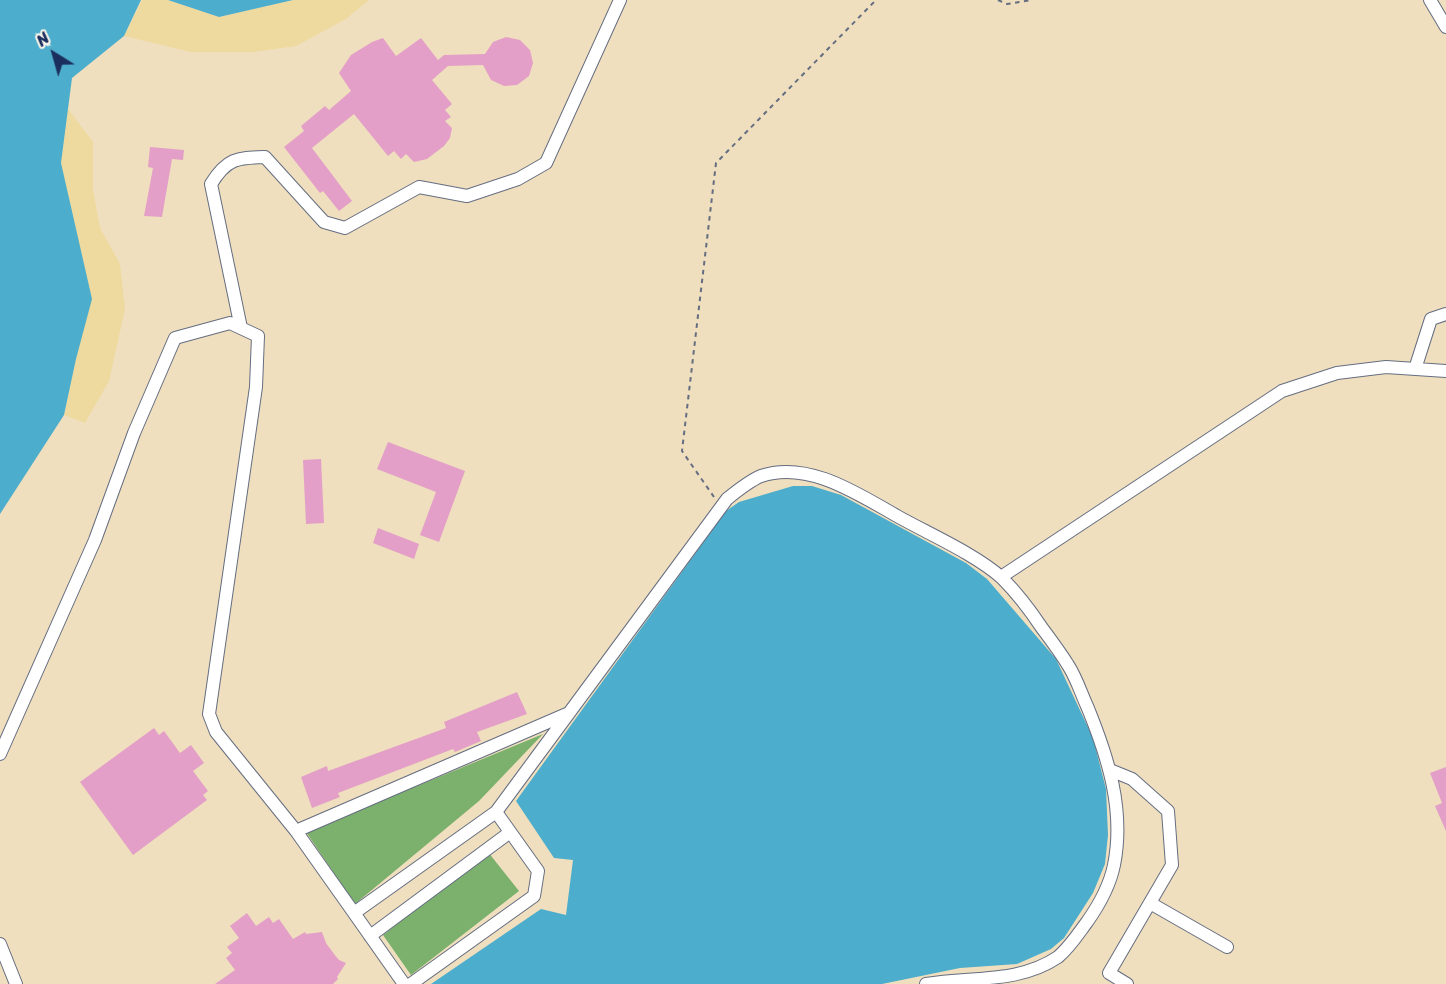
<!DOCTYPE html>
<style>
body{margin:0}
#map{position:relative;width:1446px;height:984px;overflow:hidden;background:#efdfbe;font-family:Sriracha,sans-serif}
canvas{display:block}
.north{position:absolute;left:24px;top:24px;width:60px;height:60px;-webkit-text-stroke:4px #fbf7ec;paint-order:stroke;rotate:323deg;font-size:16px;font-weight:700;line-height:24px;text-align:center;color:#1b2f5e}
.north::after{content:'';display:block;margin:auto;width:21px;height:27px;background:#1b2f5e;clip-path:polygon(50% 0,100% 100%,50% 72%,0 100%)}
</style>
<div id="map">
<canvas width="1446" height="984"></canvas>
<div class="north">N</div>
</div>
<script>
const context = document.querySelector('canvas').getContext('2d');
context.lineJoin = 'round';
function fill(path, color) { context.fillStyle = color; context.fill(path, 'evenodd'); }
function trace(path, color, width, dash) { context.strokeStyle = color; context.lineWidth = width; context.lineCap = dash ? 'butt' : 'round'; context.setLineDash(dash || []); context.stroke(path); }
fill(new Path2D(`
 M543,734L479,801L355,904L306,832Z
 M488,852L519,891L411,975L383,935Z`), '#7bb06d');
fill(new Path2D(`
 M142,0H168L219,17L293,0H369L346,19L296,46L253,52H191L124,36Z
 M68,109L93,142V190L100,228L120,264L125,309L109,381L85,423L64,415L76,359L61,163Z`), '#eeda9e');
fill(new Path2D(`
 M0,0H141L124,36L72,78L61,163L92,299L76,359L64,415L0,514Z
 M168,0H293L219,17Z
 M793,486H812L841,495L966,563L987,579L1056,659L1093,738L1106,789L1108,835L1105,864L1093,893L1064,938L1051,949L1017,964L960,968L882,984H431L541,909L566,915L573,860L554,858L516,801L726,511L739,502Z`), '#4dadcc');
fill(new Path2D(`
 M506,37L520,40L530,50L533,63L529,76L517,85L504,86L491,80L483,65L448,66L432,80L452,104L445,110L451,117L445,121L452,128L450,138L444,146L427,159L414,162L406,154L401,159L394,151L388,156L354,114L312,148L352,201L339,211L323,191L320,193L284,147L304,131L301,126L325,106L329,110L351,91L339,73L351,55L372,42L383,38L396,56L421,38L438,60L444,55L485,54L493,42Z
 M150,147L184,150L183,160L172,159L162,217L144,216L153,168L148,167Z
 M388,442L465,471L439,542L420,535L436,492L377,469Z
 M321,459L324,523L306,524L303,460Z
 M378,528L419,544L414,559L373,543Z
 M517,692L527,714L477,732L481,741L455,752L453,749L338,793L340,797L312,808L301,777L327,766L328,771L446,728L444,722Z
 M154,728L159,735L164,731L180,753L191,745L204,763L193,771L208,791L203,795L207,800L133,855L80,782Z
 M1446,767V831L1435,806L1442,803L1430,773Z
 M247,913L256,926L269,917L273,923L279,919L293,939L305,932L306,934L322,932L326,943L334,954L339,960L346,963L337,977L338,979L333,984H215L235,970L226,958L232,953L227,947L239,938L230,926Z`), '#e39fc7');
const minor = new Path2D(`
 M1430,0L1446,27
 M241,328L211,184C227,158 237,158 265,157L324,222L345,228L419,187L467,196L518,179L546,163L620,0
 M1415,369L1431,319L1446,314
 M1001,577L1282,391L1337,373L1386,367L1446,371
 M0,754L95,540L134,433L175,338L230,323L258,336L256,387L209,714L216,732L296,831L354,913L496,812L727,499C738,490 749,481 761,476C808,460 858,494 897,516C929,534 975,554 1002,578C1017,593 1030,610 1042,628C1051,640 1060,652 1068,665C1076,677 1081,693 1087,706C1108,757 1125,810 1114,865C1110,885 1099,905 1087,922C1078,934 1070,947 1058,957C1018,984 971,976 926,984
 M1110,770L1132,779L1168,811L1172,865L1109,973L1127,984
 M296,831L569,713
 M1150,903L1227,947
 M354,913L404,984
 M370,936L509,833
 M0,944L16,984
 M411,984L534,896L538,871L496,812`);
trace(minor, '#656d80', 14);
trace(new Path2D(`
 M998,0L1007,4L1032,0
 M714,497L682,451L716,163L876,0`), '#656d80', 2, [4.5, 4.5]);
trace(minor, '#fff', 12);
</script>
